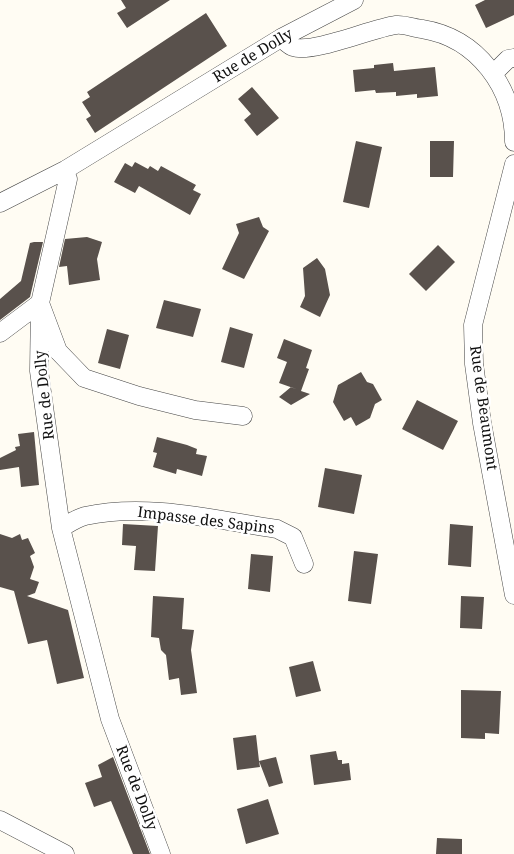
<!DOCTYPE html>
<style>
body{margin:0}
canvas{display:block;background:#fffcf3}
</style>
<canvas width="514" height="854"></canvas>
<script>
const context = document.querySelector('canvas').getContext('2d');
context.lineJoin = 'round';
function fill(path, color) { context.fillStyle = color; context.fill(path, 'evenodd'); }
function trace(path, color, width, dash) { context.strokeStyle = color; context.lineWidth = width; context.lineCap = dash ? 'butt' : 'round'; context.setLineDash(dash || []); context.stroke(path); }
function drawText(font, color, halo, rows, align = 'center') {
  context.font = font + ' "Noto Serif",serif'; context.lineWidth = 5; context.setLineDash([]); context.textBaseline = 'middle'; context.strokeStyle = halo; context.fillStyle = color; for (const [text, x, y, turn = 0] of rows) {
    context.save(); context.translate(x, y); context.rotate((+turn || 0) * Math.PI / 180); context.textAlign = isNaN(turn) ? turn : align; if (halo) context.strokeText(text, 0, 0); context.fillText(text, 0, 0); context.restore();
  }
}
fill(new Path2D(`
 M121,0H170L127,28L117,13L126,8Z
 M485,0H514V15L486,28L475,5Z
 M206,13L227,46L95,133L86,119L91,116L82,102L90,97L87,92Z
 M393,63L394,71L435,67L438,96L417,98V94L396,96V92L376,93L375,90L355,92L353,70L374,68V65Z
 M252,87L279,118L257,136L244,120L251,114L238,99Z
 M356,141L382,147L369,208L343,202Z
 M430,141H454L453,177H430Z
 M135,162L148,169L150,166L158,171L161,166L196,185L193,190L201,194L190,215L139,186L135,193L114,182L125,163L132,167Z
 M259,217L263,227L269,231L244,279L222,269L239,233L236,224Z
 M87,237L102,242L97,259L100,280L69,285L67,266L59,267L65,239Z
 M34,242H43L30,297L0,320V299L21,281L30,243Z
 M438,245L455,262L426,291L409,274Z
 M317,258L325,269L330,295L320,317L300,307L305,296L303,268Z
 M164,300L201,309L193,337L156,328Z
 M230,327L253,334L244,368L221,362Z
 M107,329L129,335L120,369L98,363Z
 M284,339L312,350L306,368L309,369L301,391L310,394L291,405L279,397L291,387L296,389L279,383L287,362L277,358Z
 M361,372L367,382L373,384L382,400L375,404L370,418L356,426L351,417L344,421L333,402L338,385Z
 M417,400L458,421L443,450L402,429Z
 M34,432L39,485L21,487L19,467L0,470V458L16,450L15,447L20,446L18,434Z
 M157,437L187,445L197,449L196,454L207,456L202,476L177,469L176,474L153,467L157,453L153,452Z
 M325,468L362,475L354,514L318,507Z
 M123,524L158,526L155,571L134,570L136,546L122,545Z
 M450,524L473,526L471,567L448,565Z
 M0,534L12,538L20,534L22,540L28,538L35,553L30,556L34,567L30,579L39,582L35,593L27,596L68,610L84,678L57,684L47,640L28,644L14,591L0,587Z
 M354,551L378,554L371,604L348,601Z
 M251,554L273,556L270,592L248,589Z
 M153,596L184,598L182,629L194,630L191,650L197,693L181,695L179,678L169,680L166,655L161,650L159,638L151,637Z
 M461,596L484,597L482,629L460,628Z
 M313,661L321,691L296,697L289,667Z
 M461,690L501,691L499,734L485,733V739L461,738Z
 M256,735L259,761L276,757L283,783L269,787L259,761L260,767L237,770L233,738Z
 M336,751L338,760H342V764L349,763L351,780L314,785L310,755Z
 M113,757L150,854H133L111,801L94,807L85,783L102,777L98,765Z
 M268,799L279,834L246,844L237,809Z
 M437,838L462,839V854H436Z`), '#59514c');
const minor = new Path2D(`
 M281,38C284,40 289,46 293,47C313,54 372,28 396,25C404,24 414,28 422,29C478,38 514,88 514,142
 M494,73L508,59L514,58
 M514,164L473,325L474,364L482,423L514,595
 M65,170L68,179L40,303L39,371L61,528L110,719L161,854
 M0,203L65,170L281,38L354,0
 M0,333L40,303L58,351L84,378L139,396L195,410L243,416
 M61,528C68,524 77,518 85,516C147,502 216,520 277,529L293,537L304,564
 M0,820L65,854`);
trace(minor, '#434343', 19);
trace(minor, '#fff', 18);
drawText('15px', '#101010', '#fff', [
 ["Rue de Dolly",253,56,-31],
 ["Rue de Dolly",45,395,-96],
 ["Rue de Beaumont",483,408,82],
 ["Impasse des Sapins",206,521,7],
 ["Rue de Dolly",136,788,69]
]);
</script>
